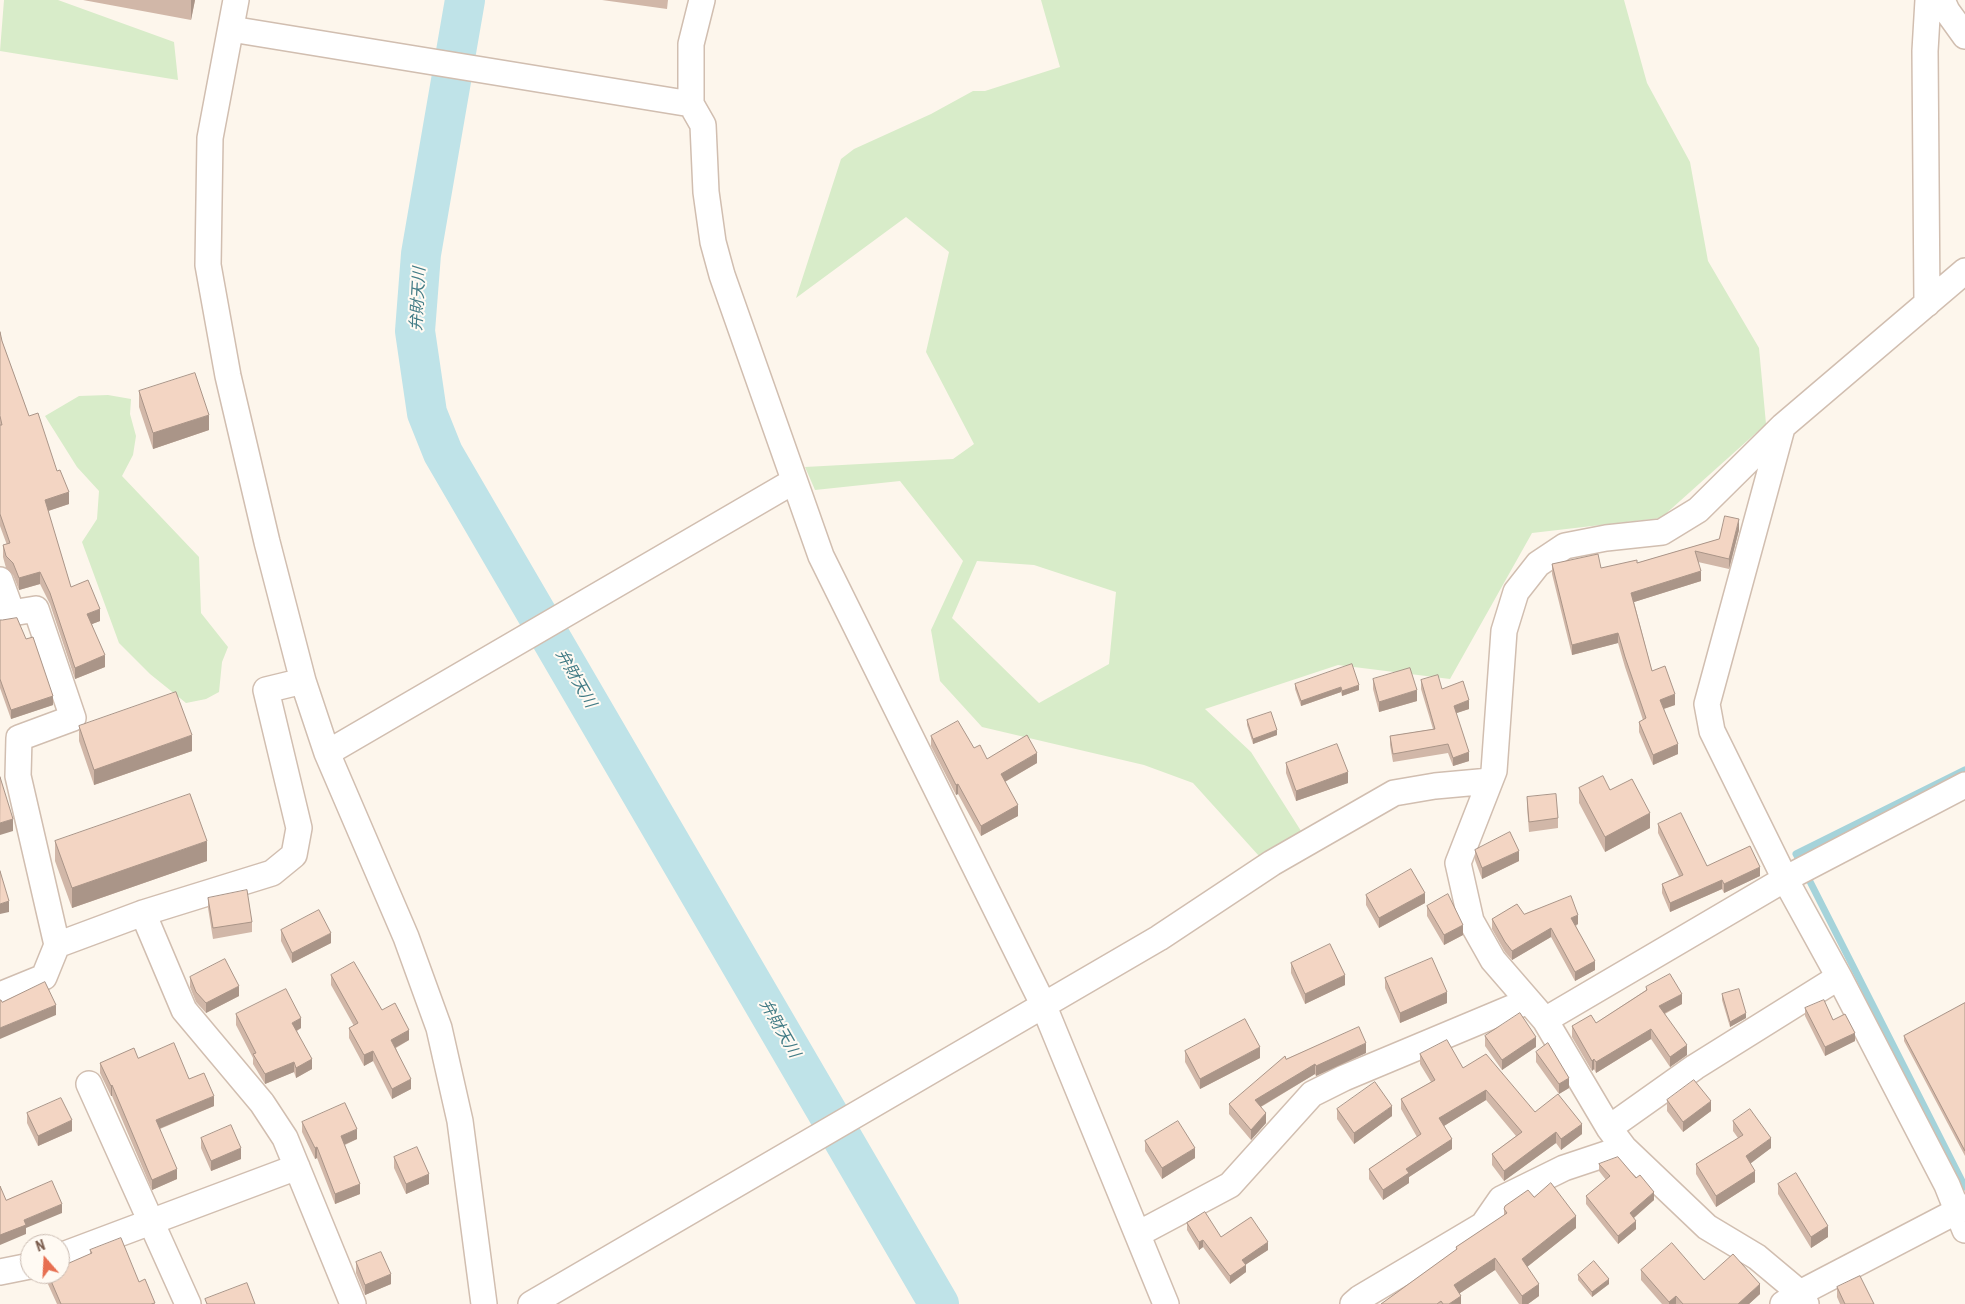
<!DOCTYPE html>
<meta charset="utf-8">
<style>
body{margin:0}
#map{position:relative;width:1965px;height:1304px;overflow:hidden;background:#fdf6ec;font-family:"Roboto Condensed",sans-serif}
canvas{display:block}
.north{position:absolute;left:20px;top:1234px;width:50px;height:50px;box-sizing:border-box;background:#fffaf3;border:1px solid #cabbb1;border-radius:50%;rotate:341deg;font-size:14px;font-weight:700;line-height:20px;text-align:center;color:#7a5c4d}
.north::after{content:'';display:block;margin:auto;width:18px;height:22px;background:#e76f51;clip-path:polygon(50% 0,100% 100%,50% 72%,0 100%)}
</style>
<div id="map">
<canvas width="1965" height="1304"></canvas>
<div class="north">N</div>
</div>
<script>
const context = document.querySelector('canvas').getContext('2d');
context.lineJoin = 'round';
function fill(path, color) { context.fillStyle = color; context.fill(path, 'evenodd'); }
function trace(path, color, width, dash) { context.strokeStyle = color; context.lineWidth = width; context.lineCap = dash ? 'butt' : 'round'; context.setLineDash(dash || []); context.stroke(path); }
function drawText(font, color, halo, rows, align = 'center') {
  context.font = font + ' "Roboto Condensed","Noto Sans JP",sans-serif'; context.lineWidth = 4; context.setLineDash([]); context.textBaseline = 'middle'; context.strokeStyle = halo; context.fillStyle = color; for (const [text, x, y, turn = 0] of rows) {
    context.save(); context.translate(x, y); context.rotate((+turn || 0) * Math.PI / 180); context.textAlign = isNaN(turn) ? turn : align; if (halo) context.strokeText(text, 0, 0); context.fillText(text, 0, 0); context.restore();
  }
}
fill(new Path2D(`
 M4,0H58L174,42L178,80L0,51Z
 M1041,0H1624L1647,83L1690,162L1708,261L1759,348L1766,424L1661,518L1532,533L1450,679L1338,665L1205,709L1251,752L1308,842L1259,856L1193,783L1144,765L982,727L940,681L931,630L963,561L900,481L815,490L805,467L953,459L974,444L926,352L949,252L906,217L796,298L841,159L854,149L931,114L973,91H985L1060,67ZM977,561L1034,565L1116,592L1109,664L1039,703L952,618Z
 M108,395L131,399L130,414L136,436L133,455L122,476L199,557L201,613L228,647L222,662L219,692L206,699L186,703L150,674L119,643L82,542L97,519L99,491L77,467L45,416L79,396Z`), '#d8ecc9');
trace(new Path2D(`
 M1965,770L1796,854L1965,1187`), '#a5d3da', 7);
trace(new Path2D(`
 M465,0L421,254L415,331L427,413L443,453L939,1304`), '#bfe3e8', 40);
const minor = new Path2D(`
 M236,0L210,138L208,265L228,376L267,542L303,681L327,753L406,937L439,1028L460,1121L484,1304
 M702,0L691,44V104L703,125L706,192L713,242L722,275L821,556L1043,1004L1166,1304
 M1942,0L1947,11L1965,36
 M231,29L691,104
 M1927,304L1925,51L1928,0
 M1782,428L1707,704L1712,731L1785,879L1839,977L1947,1185L1965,1230
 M0,580L12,613
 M0,615L36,609L73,718L19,738L18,776L57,945
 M327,753L794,481
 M143,913L184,1010L262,1103L285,1138L353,1304
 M0,995L44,977L57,945L143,913L272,873L294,855L299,828L266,690L303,681
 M1545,1020L1785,879L1965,785
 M89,1084L188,1304
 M1609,1128L1695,1067L1839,977
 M1138,1234L1230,1185L1312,1094L1344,1078L1528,1001
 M60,1256L297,1167
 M0,1272L30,1266
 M531,1304L1159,938L1272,863L1394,793L1435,786L1490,781
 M1353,1304L1360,1298L1483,1225L1501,1199L1564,1168L1624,1148
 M1783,1304L1800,1293L1965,1207
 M1806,1304L1800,1293L1757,1257L1707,1227L1624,1148L1609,1128L1545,1020L1493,960L1471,921L1458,863L1494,771L1504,631L1516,592L1538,564L1565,546L1606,538L1662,532L1698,510L1783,426L1965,271`);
trace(minor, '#d1beb0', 28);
trace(minor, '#fff', 25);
fill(new Path2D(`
 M83,0H195L191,20Z
 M602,0H668L667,9Z
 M0,332L2,341L29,416L69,504L48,511L71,587L100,621L92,624L105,667L75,679L50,604L40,584L19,590L13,575L6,568L3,557V545H7L0,526Z
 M139,391L209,430L153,449L139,407Z
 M1739,530L1729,569L1698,562L1701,581L1634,602L1652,671L1675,705L1664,709L1678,754L1653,765L1639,732V722L1643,720L1625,667L1618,643L1572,655L1552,574V564L1601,568L1637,563L1719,539Z
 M0,620L53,705L11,719L0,688Z
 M1373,679L1417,701L1379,712L1373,689Z
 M1421,680L1442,689L1469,709L1456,713L1469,761L1453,766L1448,753L1393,762L1390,745V736L1433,729L1421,689Z
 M1295,684L1359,690L1342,696L1341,692L1301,706L1295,689Z
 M1247,720L1277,735L1253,744L1247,725Z
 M79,726L192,751L94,785L79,741Z
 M931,736L974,748L987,759L1037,763L1005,782L1018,816L981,836L958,794L956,795L931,746Z
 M1286,763L1348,783L1296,801L1286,773Z
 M1579,788L1610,790L1650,828L1605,852L1579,803Z
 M1527,797L1558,818V828L1529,832L1527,807Z
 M1658,824L1707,866L1760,876L1724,893L1722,889L1670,912L1662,893V884L1679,876L1658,833Z
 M55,841L207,861L72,908L55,861Z
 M1475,850L1519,861L1482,879L1475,860Z
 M1366,895L1425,903L1379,928L1366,905Z
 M208,898L252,922V932L213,939L208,908Z
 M1427,906L1463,935L1444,945L1427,916Z
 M1524,914L1578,924L1576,926L1595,970L1575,981L1551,937L1512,960L1505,952L1492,929V919Z
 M281,930L331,943L292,963L281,941Z
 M1291,963L1345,985L1305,1004L1291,973Z
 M331,975L382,1010L409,1040L396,1048L411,1089L392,1099L373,1061L364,1066L349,1038V1028L354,1026L331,985Z
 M190,977L239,996L206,1013L196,1002L190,987Z
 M1385,978L1447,1003L1400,1023L1385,988Z
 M1646,987L1682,1004L1665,1014L1687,1055L1670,1067L1651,1039L1596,1073L1594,1069L1592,1071L1572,1037V1026L1596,1023L1646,990Z
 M1722,994L1746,1018L1730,1027L1722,1000Z
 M1965,1003V1156L1904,1041V1036Z
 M1805,1008L1833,1020L1855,1041L1825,1056L1805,1016Z
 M236,1014L301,1028L297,1031L312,1069L296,1078L294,1072L265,1084L253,1064V1058L236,1025Z
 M1485,1036L1536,1047L1502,1070L1485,1046Z
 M1185,1051L1260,1058L1200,1089L1185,1062Z
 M1536,1052L1569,1088L1559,1094L1536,1062Z
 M1366,1053L1316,1076L1315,1074L1261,1107L1266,1123L1251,1140L1229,1114V1104L1286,1059Z
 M1420,1054L1463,1068L1535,1112L1582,1134L1561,1150L1556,1143L1504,1181L1492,1165V1154L1516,1136L1486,1100L1444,1126L1452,1149L1409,1177V1183L1383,1200L1369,1179V1169L1417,1137L1401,1109V1099L1431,1082L1420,1064Z
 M138,1058L189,1079L214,1106L160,1129L177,1179L152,1190L112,1096H111L100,1073V1063Z
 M1667,1100L1711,1111L1683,1132L1667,1111Z
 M1337,1109L1392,1116L1354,1144L1337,1119Z
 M27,1113L72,1131L38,1146L27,1123Z
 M1733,1121L1771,1148L1750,1163L1755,1182L1716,1207L1696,1174V1164L1738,1138L1733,1131Z
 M302,1122L357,1139L345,1145L360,1194L335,1204L317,1158L315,1159L302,1132Z
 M201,1138L241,1159L211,1171L201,1148Z
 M1145,1141L1195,1158L1162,1179L1145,1151Z
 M394,1157L429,1184L406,1194L394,1168Z
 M1599,1164L1654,1200L1634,1218L1636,1229L1618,1244L1586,1204V1196L1606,1180L1599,1171Z
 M1778,1184L1828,1237L1811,1248L1778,1194Z
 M1534,1197L1576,1228L1527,1267L1539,1296L1528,1304H1519L1495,1270L1460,1293L1461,1304H1381L1456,1250V1247L1504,1216V1209Z
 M1187,1223L1221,1237L1268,1250L1245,1265L1246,1272L1230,1284L1203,1247L1199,1250L1187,1230Z
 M90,1250L139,1282L155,1304H57L47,1282V1274H60L90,1254Z
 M356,1262L391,1284L365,1295L356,1273Z
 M1641,1270L1704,1280L1760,1294L1749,1304H1662L1641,1280Z
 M1578,1275L1609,1284L1592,1297L1578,1280Z
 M1837,1287L1874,1304H1840L1837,1297Z`), '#d1b7a8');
fill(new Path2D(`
 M191,0H195L191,20Z
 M209,415V430L153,449V433Z
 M69,492V504L45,512V500Z
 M1739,519V530L1729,569V559Z
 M1701,571V581L1631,603V593Z
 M40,572V584L19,590V578Z
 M100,609V621L87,626V614Z
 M1618,633V643L1572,655V645Z
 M105,655V667L75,679V668Z
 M1359,685V690L1342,696V691Z
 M1341,687V692L1301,706V701Z
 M1417,690V701L1379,712V702Z
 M1675,694V705L1660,710V700Z
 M53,696V705L11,719V710Z
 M1469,700V709L1454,714V706Z
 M1277,730V735L1253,744V739Z
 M192,735V751L94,785V770Z
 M1678,744V754L1653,765V755Z
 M1469,752V761L1453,766V758Z
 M1037,753V763L1001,784V774Z
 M1348,772V783L1296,801V791Z
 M958,784V794L956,795V785Z
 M1018,805V816L981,836V826Z
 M1650,813V828L1605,852V837Z
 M13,819V831L0,835V823Z
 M207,841V861L72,908V888Z
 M1519,851V861L1482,879V868Z
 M1760,867V876L1724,893V884Z
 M1722,880V889L1670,912V903Z
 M1425,893V903L1379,928V918Z
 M9,901V912L0,914V904Z
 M1578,915V924L1571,927V918Z
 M1463,925V935L1444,945V935Z
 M1551,928V937L1512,960V951Z
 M331,933V943L292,963V953Z
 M1595,961V970L1575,981V972Z
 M1345,975V985L1305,1004V994Z
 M239,986V996L206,1013V1003Z
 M1447,992V1003L1400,1023V1013Z
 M1682,994V1004L1659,1016V1006Z
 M56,1005V1015L0,1039V1028Z
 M1746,1013V1018L1730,1027V1022Z
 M301,1018V1028L292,1033V1023Z
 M1651,1029V1039L1596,1073V1062Z
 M409,1030V1040L391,1050V1040Z
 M1855,1033V1041L1825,1056V1047Z
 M1536,1037V1047L1502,1070V1060Z
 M1366,1043V1053L1316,1076V1066Z
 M1687,1045V1055L1670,1067V1057Z
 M1260,1047V1058L1200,1089V1079Z
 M373,1051V1061L364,1066V1055Z
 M312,1059V1069L296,1078V1068Z
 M1594,1059V1069L1592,1071V1061Z
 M294,1062V1072L265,1084V1074Z
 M1315,1064V1074L1255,1110V1100Z
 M1569,1078V1088L1559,1094V1084Z
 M411,1079V1089L392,1099V1089Z
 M112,1085V1096H111V1086Z
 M1486,1090V1100L1439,1129V1118Z
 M214,1096V1106L156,1130V1120Z
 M1711,1101V1111L1683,1132V1122Z
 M1392,1106V1116L1354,1144V1133Z
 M1266,1113V1123L1251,1140V1130Z
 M72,1120V1131L38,1146V1136Z
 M1582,1124V1134L1561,1150V1139Z
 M357,1129V1139L341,1146V1136Z
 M1556,1132V1143L1504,1181V1171Z
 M1771,1138V1148L1746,1167V1156Z
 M1452,1139V1149L1409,1177V1183L1383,1200V1190L1406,1169Z
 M317,1147V1158L315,1159V1148Z
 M241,1148V1159L211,1171V1161Z
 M1195,1148V1158L1162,1179V1168Z
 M177,1169V1179L152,1190V1180Z
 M1755,1171V1182L1716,1207V1196Z
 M429,1174V1184L406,1194V1184Z
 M360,1184V1194L335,1204V1194Z
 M1654,1192V1200L1630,1221V1213Z
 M62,1204V1213L26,1228V1234L0,1245V1235L24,1220Z
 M1576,1216V1228L1522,1271V1259Z
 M1636,1221V1229L1618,1244V1236Z
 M1828,1226V1237L1811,1248V1237Z
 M1203,1240V1247L1199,1250V1242Z
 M1268,1242V1250L1242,1267V1260Z
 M1495,1258V1270L1454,1297V1285Z
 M1246,1265V1272L1230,1284V1276Z
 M391,1274V1284L365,1295V1285Z
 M1609,1279V1284L1592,1297V1292Z
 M1539,1284V1296L1528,1304H1522V1296Z
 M1760,1284V1294L1749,1304H1738Z
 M1461,1296V1304H1449Z
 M1676,1296V1304H1669V1302Z`), '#aa9588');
const building = new Path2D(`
 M0,332L2,341L29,416L38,413L57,471L60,470L69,492L45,500L71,587L88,580L100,609L87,614L105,655L75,668L50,593L40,572L19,578L13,563L6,556L3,545L10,543L0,514V425H2L0,416Z
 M195,373L209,415L153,433L139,391Z
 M1725,516L1739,519L1729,559L1695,551L1701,571L1631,593L1652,671L1665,666L1675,694L1660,700L1678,744L1653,755L1639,722L1646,718L1625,657L1618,633L1572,645L1552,564L1598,554L1601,568L1637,560V563L1719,539Z
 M17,618L26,639L33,637L53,696L11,710L0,679V620H2Z
 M1352,664L1359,685L1342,691L1341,687L1301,701L1295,684Z
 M1410,668L1417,690L1379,702L1373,679Z
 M1438,675L1442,689L1463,681L1469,700L1454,706L1469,752L1453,758L1448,744L1393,754L1390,736L1435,729L1421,680Z
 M176,692L192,735L94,770L79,726Z
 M1271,712L1277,730L1253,739L1247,720Z
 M958,721L974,748L980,745L987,759L1027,735L1037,753L1001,774L1018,805L981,826L958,784L956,785L931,736Z
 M1337,744L1348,772L1296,791L1286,763Z
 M1603,776L1610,790L1632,779L1650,813L1605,837L1579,788Z
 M0,777L13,819L0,823Z
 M190,794L207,841L72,888L55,841Z
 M1556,794L1558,818L1529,822L1527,797Z
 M1681,813L1707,866L1750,846L1760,867L1724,884L1722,880L1670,903L1662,884L1683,875L1658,824Z
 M1510,832L1519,851L1482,868L1475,850Z
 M1411,869L1425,893L1379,918L1366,895Z
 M0,871L9,901L0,904Z
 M247,890L252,922L213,928L208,898Z
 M1448,894L1463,925L1444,935L1427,906Z
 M1571,896L1578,915L1571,918L1595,961L1575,972L1551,928L1512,951L1505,942L1492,919L1517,904L1524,914Z
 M319,910L331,933L292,953L281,930Z
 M1330,944L1345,975L1305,994L1291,963Z
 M1432,958L1447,992L1400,1013L1385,978Z
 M225,959L239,986L206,1003L196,992L190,977Z
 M354,962L382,1010L395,1003L409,1030L391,1040L411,1079L392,1089L373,1051L364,1055L349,1028L358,1023L331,975Z
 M1670,974L1682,994L1659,1006L1687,1045L1670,1057L1651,1029L1596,1062L1594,1059L1592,1061L1572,1026L1591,1015L1596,1023L1647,990L1646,987Z
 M45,982L56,1005L0,1028V1000H1L2,1002Z
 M286,989L301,1018L292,1023L312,1059L296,1068L294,1062L265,1074L253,1054L256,1053L236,1014Z
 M1739,989L1746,1013L1730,1022L1722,994Z
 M1824,1000L1833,1020L1845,1014L1855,1033L1825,1047L1805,1008Z
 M1965,1003V1151L1904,1036Z
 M1520,1013L1536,1037L1502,1060L1485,1036Z
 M1245,1019L1260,1047L1200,1079L1185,1051Z
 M1359,1027L1366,1043L1316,1066L1315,1064L1255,1100L1266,1113L1251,1130L1229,1104L1285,1056L1286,1059Z
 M1447,1040L1463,1068L1486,1054L1535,1112L1558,1094L1582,1124L1561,1139L1556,1132L1504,1171L1492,1154L1522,1132L1486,1090L1439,1118L1452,1139L1406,1169L1409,1173L1383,1190L1369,1169L1421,1134L1401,1099L1435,1080L1420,1054Z
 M174,1043L189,1079L204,1073L214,1096L156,1120L177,1169L152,1180L112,1085L111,1086L100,1063L134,1048L138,1058Z
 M1548,1043L1569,1078L1559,1084L1536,1052Z
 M1694,1080L1711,1101L1683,1122L1667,1100Z
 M1375,1082L1392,1106L1354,1133L1337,1109Z
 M61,1098L72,1120L38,1136L27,1113Z
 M345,1103L357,1129L341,1136L360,1184L335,1194L317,1147L315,1148L302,1122Z
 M1750,1109L1771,1138L1746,1156L1755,1171L1716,1196L1696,1164L1743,1135L1733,1121Z
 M1178,1121L1195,1148L1162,1168L1145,1141Z
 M231,1125L241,1148L211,1161L201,1138Z
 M417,1147L429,1174L406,1184L394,1157Z
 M1618,1157L1636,1178L1640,1175L1654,1192L1630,1213L1636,1221L1618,1236L1586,1196L1610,1176L1599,1164Z
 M1796,1173L1828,1226L1811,1237L1778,1184Z
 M52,1181L62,1204L24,1220L26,1225L0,1235V1186L6,1200Z
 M1551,1183L1576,1216L1522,1259L1539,1284L1522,1296L1495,1258L1454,1285L1461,1296L1449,1304H1443L1441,1301L1437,1304H1381L1457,1249L1456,1247L1507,1213L1504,1209L1505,1206L1528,1190L1534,1197Z
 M1205,1212L1221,1237L1251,1217L1268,1242L1242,1260L1246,1265L1230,1276L1203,1240L1199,1242L1187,1223Z
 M121,1238L139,1282L145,1279L155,1303L151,1304H61L48,1274H60V1267L92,1253L90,1250Z
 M1672,1243L1704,1280L1733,1254L1760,1284L1738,1304H1683L1676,1296L1669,1302L1641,1270Z
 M381,1252L391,1274L365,1285L356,1262Z
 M1594,1261L1609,1279L1592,1292L1578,1275Z
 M1860,1276L1874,1304H1845L1837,1287Z
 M247,1283L255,1304H207L205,1299Z`);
fill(building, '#f3d5c3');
trace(building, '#aa9588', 1);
drawText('italic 16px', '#437c86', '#fffaf3', [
 ["弁財天川",419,299,-87],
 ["弁財天川",575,679,60],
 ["弁財天川",779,1029,60]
]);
</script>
